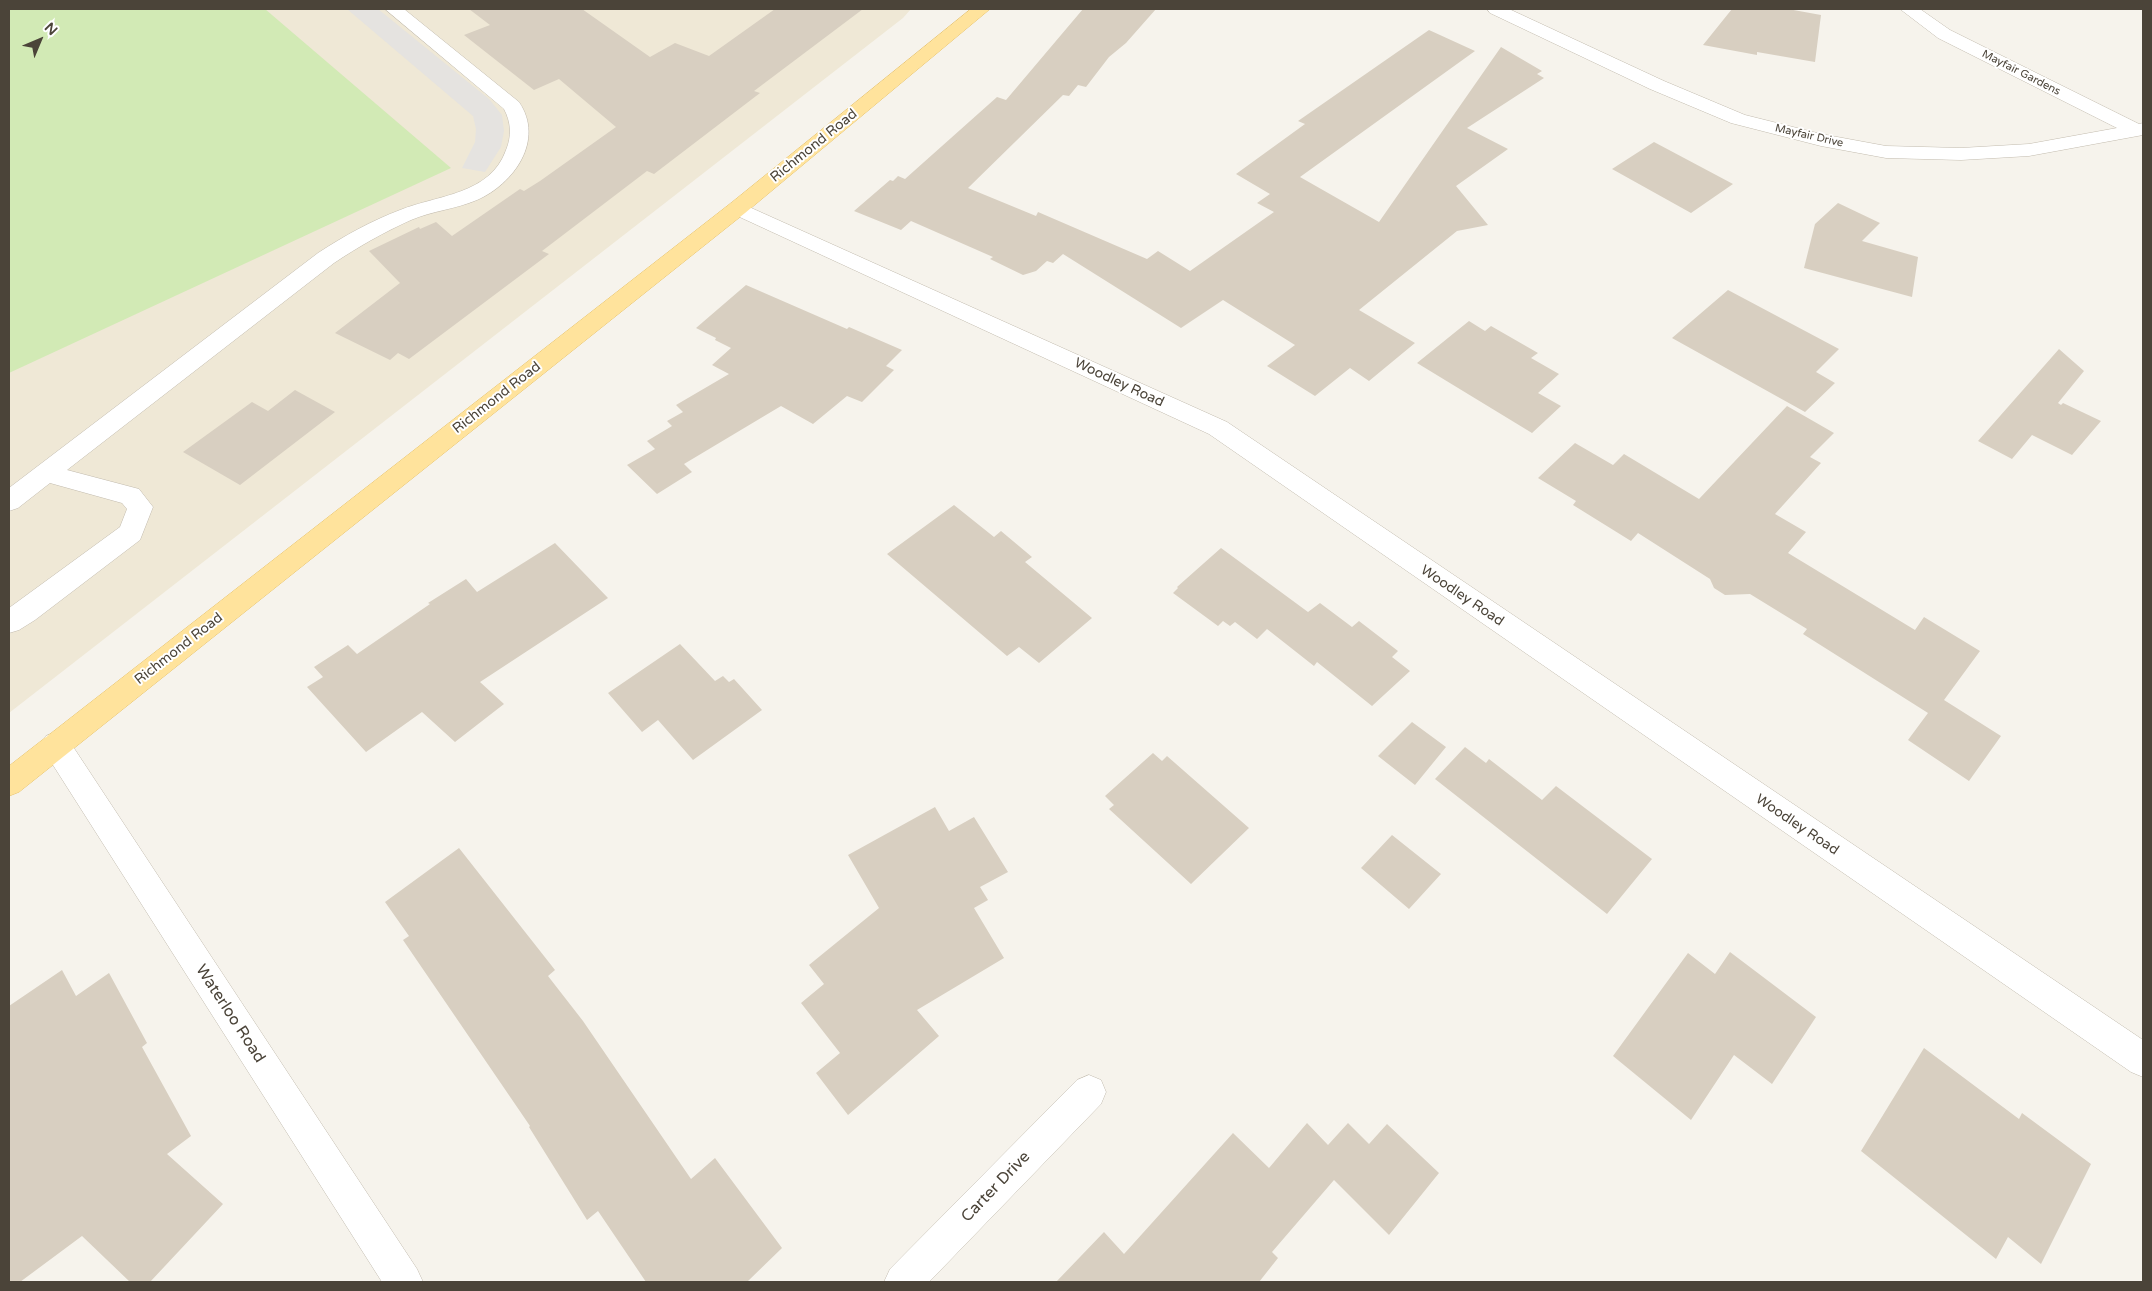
<!DOCTYPE html>
<style>
body{margin:0}
#map{position:relative;width:2152px;height:1291px;overflow:hidden;background:#f6f3ec;font-family:"Varela Round",sans-serif}
canvas{display:block}
.frame{position:absolute;inset:0;border:10px solid #4b4439;pointer-events:none}
.north{position:absolute;left:15px;top:15px;width:50px;height:50px;-webkit-text-stroke:4px #fff;paint-order:stroke;rotate:45deg;font-size:14px;font-weight:700;line-height:20px;text-align:center;color:#4b4439}
.north::after{content:'';display:block;margin:auto;width:18px;height:22px;background:#4b4439;clip-path:polygon(50% 0,100% 100%,50% 72%,0 100%)}
</style>
<div id="map">
<canvas width="2152" height="1291"></canvas>
<div class="frame"></div>
<div class="north">N</div>
</div>
<script>
const context = document.querySelector('canvas').getContext('2d');
context.lineJoin = 'round';
function fill(path, color) { context.fillStyle = color; context.fill(path, 'evenodd'); }
function trace(path, color, width, dash) { context.strokeStyle = color; context.lineWidth = width; context.lineCap = dash ? 'butt' : 'round'; context.setLineDash(dash || []); context.stroke(path); }
function drawText(font, color, halo, rows, align = 'center') {
  context.font = font + ' "Varela Round",sans-serif'; context.lineWidth = 4; context.setLineDash([]); context.textBaseline = 'middle'; context.strokeStyle = halo; context.fillStyle = color; for (const [text, x, y, turn = 0] of rows) {
    context.save(); context.translate(x, y); context.rotate((+turn || 0) * Math.PI / 180); context.textAlign = isNaN(turn) ? turn : align; if (halo) context.strokeText(text, 0, 0); context.fillText(text, 0, 0); context.restore();
  }
}
fill(new Path2D(`
 M9,9H911L903,18L9,713Z`), '#efe8d6');
fill(new Path2D(`
 M9,9H265L451,168L9,373Z`), '#d2eab5');
fill(new Path2D(`
 M347,9H378L489,99L502,115L504,131L501,147L485,172L462,168L475,142L476,129L473,116Z`), '#e5e3e0');
fill(new Path2D(`
 M469,9H582L650,57L675,43L709,56L775,9H863L754,91L760,93L654,174L647,171L542,251L549,254L409,359L398,353L390,360L335,333L400,283L369,251L419,227L420,229L436,222L452,236L520,189L524,191L540,181L616,127L559,79L534,90L464,35L490,25Z
 M1083,9H1156L1126,43L1109,57L1086,87L1078,85L1069,96L1063,95L968,188L1036,216L1038,212L1147,259L1158,251L1190,271L1274,212L1257,203L1270,194L1236,174L1305,124L1298,121L1429,30L1475,51L1300,177L1379,222L1501,47L1542,71L1537,74L1544,78L1467,128L1508,149L1456,186L1488,225L1457,231L1359,310L1415,343L1369,381L1350,368L1315,396L1267,366L1295,345L1223,300L1181,328L1063,254L1053,263L1047,261L1036,271L1023,275L990,259L993,257L911,221L901,230L854,211L890,180L893,181L898,176L905,179L997,97L1006,100Z
 M1732,9H1788L1821,15L1815,62L1757,52V55L1703,45Z
 M1654,142L1733,184L1691,213L1612,169Z
 M1838,203L1880,223L1862,241L1918,257L1912,297L1804,268L1815,224Z
 M746,285L847,329L849,327L902,350L886,366L894,370L862,402L847,396L813,424L781,406L684,464L692,472L657,494L627,465L655,449L647,441L672,426L667,421L683,412L676,405L729,374L712,365L731,348L715,340L716,338L696,328Z
 M1728,290L1839,349L1816,372L1835,383L1805,412L1672,338Z
 M1469,321L1485,331L1491,326L1538,353L1531,358L1559,374L1538,393L1561,406L1532,433L1417,363Z
 M2059,349L2084,371L2058,403L2061,405L2063,403L2101,421L2072,455L2032,435L2012,459L1978,441Z
 M295,390L335,412L240,485L183,452L252,402L268,411Z
 M1787,406L1834,433L1810,457L1821,463L1775,514L1806,532L1788,553L1915,630L1924,617L1980,651L1944,700L2001,736L1969,781L1908,740L1928,713L1803,634L1807,629L1750,594L1725,595L1714,588L1710,579L1638,533L1631,541L1573,505L1576,501L1538,478L1575,443L1613,465L1624,454L1699,499Z
 M954,505L994,537L1001,531L1032,557L1025,562L1092,618L1039,663L1019,647L1007,656L887,554Z
 M555,543L608,598L480,682L504,704L455,742L422,712L366,752L307,687L323,677L314,667L348,645L357,654L430,604L428,603L466,579L477,592Z
 M1221,548L1308,612L1320,603L1352,627L1359,621L1398,651L1392,657L1410,671L1372,706L1317,662L1314,666L1267,629L1257,639L1235,622L1230,626L1223,621L1218,626L1173,593L1178,588L1177,587Z
 M680,644L715,681L723,676L729,682L734,679L762,710L693,760L658,720L642,732L608,693Z
 M1412,722L1446,747L1415,785L1378,756Z
 M1465,747L1486,763L1489,759L1542,800L1556,786L1652,859L1607,914L1435,779Z
 M1153,753L1162,761L1167,756L1249,828L1191,884L1109,809L1114,805L1105,796Z
 M935,807L949,831L974,817L1008,872L980,887L988,900L974,908L1004,958L917,1010L939,1036L848,1115L816,1073L840,1053L801,1003L824,984L809,965L879,908L848,855Z
 M1392,835L1441,874L1409,909L1361,868Z
 M459,848L555,970L548,976L583,1021L691,1179L715,1158L782,1248L747,1282H646L598,1211L587,1220L529,1127L530,1126L403,940L409,936L385,902Z
 M1730,952L1816,1017L1772,1084L1734,1055L1691,1120L1613,1056L1688,953L1715,974Z
 M62,970L76,996L109,973L147,1043L142,1047L191,1136L167,1154L223,1204L150,1282H130L82,1236L20,1282H9V1006Z
 M1924,1048L2019,1119L2022,1113L2091,1164L2041,1264L2008,1237L1996,1259L1861,1151Z
 M1307,1123L1328,1145L1348,1123L1369,1144L1387,1124L1439,1173L1389,1235L1334,1180L1272,1252L1278,1258L1259,1282H1056L1104,1232L1124,1254L1233,1133L1269,1168Z`), '#d8cfc1');
const minor = new Path2D(`
 M385,9H404L519,102C545,140 514,184 477,200C456,209 432,211 411,220C384,232 358,247 334,263L67,470L139,489L153,507L140,540L35,620L19,630L9,633V608L120,527L127,509L122,503L50,483L18,508L9,511V488L318,253C344,236 371,221 400,210C437,195 490,195 506,150C512,136 511,122 504,109Z
 M1487,9H1509L1664,81L1745,115L1821,134L1886,146L1961,148L2029,144L2117,128L1938,38L1900,9H1920L1950,30L2139,124L2143,123V135L2029,156L1961,160L1886,158L1821,146L1731,123L1650,89L1490,13Z
 M738,202L1227,422L2143,1040V1077L2131,1072L1209,434L731,213L728,208L731,203Z
 M56,732L66,736L417,1269L423,1282H382L46,754L41,745L46,736Z
 M1089,1075L1101,1080L1106,1092L1101,1104L929,1282H884L890,1269L1077,1080Z`);
const major = new Path2D(`
 M971,9H990L745,213L19,792L9,796V766L731,203Z`);
trace(minor, '#c2bbae', 1);
trace(major, '#e6c16a', 1);
fill(minor, '#fff');
fill(major, '#ffe39c');
drawText('11px', '#4b4439', '#fff', [
 ["Mayfair Gardens",2021,73,27],
 ["Mayfair Drive",1809,136,13]
]);
drawText('14px', '#4b4439', '#fff', [
 ["Richmond Road",814,146,-39],
 ["Woodley Road",1119,383,25],
 ["Richmond Road",497,398,-38],
 ["Woodley Road",1462,596,34],
 ["Richmond Road",179,649,-38],
 ["Woodley Road",1797,825,34]
]);
drawText('16px', '#4b4439', '#fff', [
 ["Waterloo Road",230,1014,57],
 ["Carter Drive",996,1187,-46]
]);
</script>
